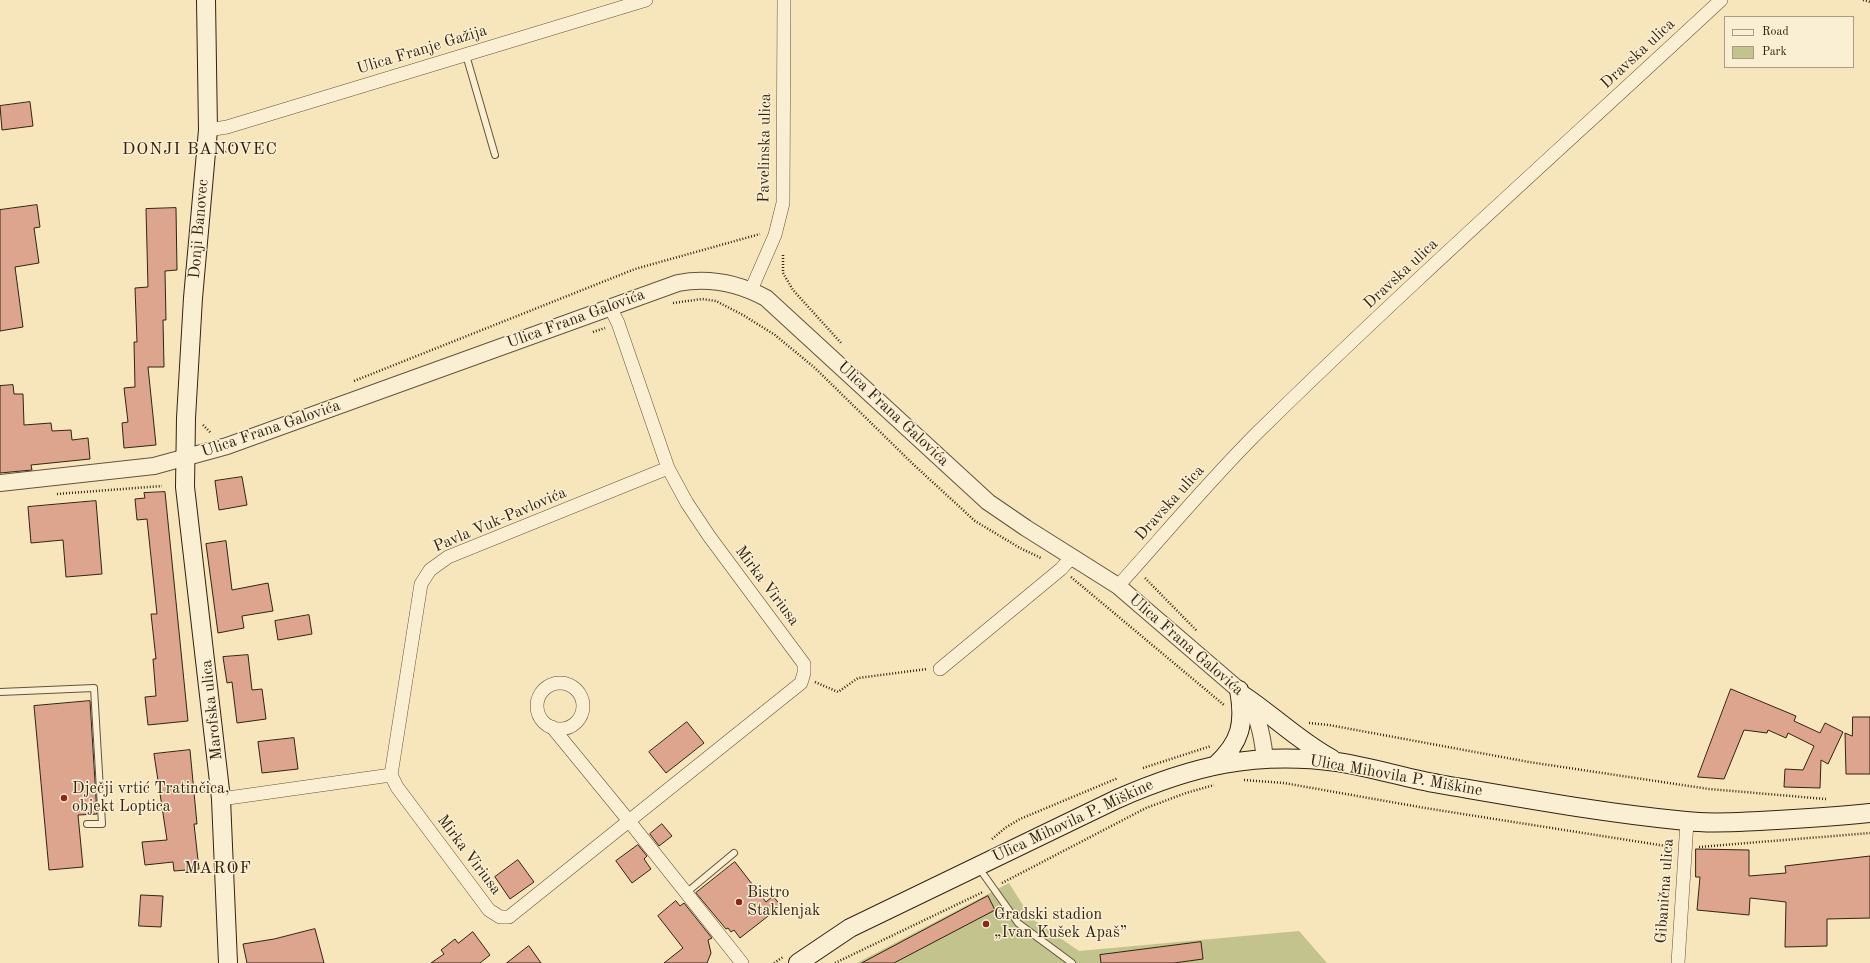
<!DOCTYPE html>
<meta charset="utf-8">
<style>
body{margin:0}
#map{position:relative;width:1870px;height:963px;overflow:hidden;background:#f7e6bb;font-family:"Old Standard TT",serif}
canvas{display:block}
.legend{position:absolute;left:1724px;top:16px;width:130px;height:52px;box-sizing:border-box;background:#faefd3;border:1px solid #aa9d86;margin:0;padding:5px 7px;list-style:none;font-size:12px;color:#322312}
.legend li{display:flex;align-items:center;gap:8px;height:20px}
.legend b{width:20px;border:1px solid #aa9d86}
</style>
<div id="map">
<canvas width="1870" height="963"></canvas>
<ul class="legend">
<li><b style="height:5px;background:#faefd3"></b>Road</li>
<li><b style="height:11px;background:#c2c38d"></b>Park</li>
</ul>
</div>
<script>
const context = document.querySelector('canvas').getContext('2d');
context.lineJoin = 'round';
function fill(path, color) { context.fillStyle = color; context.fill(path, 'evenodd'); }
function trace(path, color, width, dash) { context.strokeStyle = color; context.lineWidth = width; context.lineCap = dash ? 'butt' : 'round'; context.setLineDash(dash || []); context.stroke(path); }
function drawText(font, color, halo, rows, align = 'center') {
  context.font = font + ' "Old Standard TT",serif'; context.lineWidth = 3; context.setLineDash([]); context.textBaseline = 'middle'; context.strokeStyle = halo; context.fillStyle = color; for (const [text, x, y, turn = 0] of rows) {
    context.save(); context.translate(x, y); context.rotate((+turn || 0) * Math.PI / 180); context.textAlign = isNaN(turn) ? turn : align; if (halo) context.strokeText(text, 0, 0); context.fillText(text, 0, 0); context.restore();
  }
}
fill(new Path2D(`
 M1009,883L1031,918L1079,951L1299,931L1327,963H857Z`), '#c2c38d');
const building = new Path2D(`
 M30,102L33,126L2,130L0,106Z
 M37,205L40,227L34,228L39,263L15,267L23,327L0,331V210Z
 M176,208L177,270L165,271L166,320H163L164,367H148L156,445L124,448L122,423L128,422L124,388L135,387L134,342H137L135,288L148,287L146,209Z
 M13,385L14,394H23L24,425L51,423L52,431L71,430L72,440L88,438L90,459L31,465L32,470L0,473V386Z
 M242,477L247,505L219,510L215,481Z
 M165,492L188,721L148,725L145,697L156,696L153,659H156L151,614H157L147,519L137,520L135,499L145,498L144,493Z
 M96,501L102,574L66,577L63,540L31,543L28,507Z
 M226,541L232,590L268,583L273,611L242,616L244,628L218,633L206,544Z
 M309,615L312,634L278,640L275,621Z
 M248,655L252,690L262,689L266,719L237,723L232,682L227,683L223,657Z
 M1731,689L1796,716L1794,721L1820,733L1825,723L1843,732L1828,764L1821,760L1820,788L1784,787L1785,769L1803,770L1814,746L1788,733L1786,738L1768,730L1767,733L1744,730L1724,779L1698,777Z
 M90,701L97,814L78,815L83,867L49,870L34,706Z
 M1853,717H1870V774H1846L1845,733L1852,736Z
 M687,722L704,743L666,773L649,752Z
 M294,738L298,769L262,773L258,742Z
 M190,750L197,824H194L199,869L174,871L173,862L145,865L142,842L167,840L154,754Z
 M662,824L672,836L659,846L650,834Z
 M638,845L647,856L644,859L651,869L632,883L616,861Z
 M1696,849L1749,850V876L1786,873L1785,866L1870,856V918L1827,919V946L1785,947L1786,902L1750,898L1749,915L1697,910L1700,877H1696Z
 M518,860L534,882L510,899L495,877Z
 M735,862L766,902L773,896L781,906L740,938L734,930L731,932L728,928L726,929L696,893Z
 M141,895L163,896L161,927L139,926Z
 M988,896L995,910L894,963H862Z
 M676,901L680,906L684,903L712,938L708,940L711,953L707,963H664L683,948L658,916Z
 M315,929L324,963H247L243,944L274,939Z
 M473,932L490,955L480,963H431L444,954L441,950L455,939L458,943Z
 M1201,942L1203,959L1174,963H1101L1100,955Z
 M529,946L541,963H507Z`);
fill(building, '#dda48e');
trace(building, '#322312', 1);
const service = new Path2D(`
 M466,55L495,155
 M0,692L94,688L102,824H87
 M979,868L1018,923L1072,963
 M686,893L734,853`);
const minor = new Path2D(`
 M208,130L227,127L646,0
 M751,290L775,235L783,203L784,0
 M1118,586C1164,535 1208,482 1257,433C1408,285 1566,144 1721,0
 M940,669L1061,569L1072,557
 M537 706a23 23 0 1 1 46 0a23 23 0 1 1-46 0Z
 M552,727L629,821L742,963
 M391,775L397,787L489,910L500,917H509L801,683L804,673V664L709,536L687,503L668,468L618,323L610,307
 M391,775L421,584L430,570L448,557L668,468
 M221,799L391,775
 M1678,963L1687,822`);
const tertiary = new Path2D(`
 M0,483L154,466L227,446L678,283C709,277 738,283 766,298L988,502L1026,528L1118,586L1239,690C1258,710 1262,733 1265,759`);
const secondary = new Path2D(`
 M206,0L208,130L193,298L186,418L185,487L221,799L228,963
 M1244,696C1274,716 1300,742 1332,759
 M1216,765C1241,742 1245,723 1239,690
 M798,963L850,928L1117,799C1192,766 1254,751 1337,762C1371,767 1405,778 1439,784C1521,798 1603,813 1686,821C1710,824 1735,822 1759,821C1796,819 1833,817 1870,813`);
trace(service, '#63543c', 8);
trace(minor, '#63543c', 14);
trace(tertiary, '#63543c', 18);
trace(secondary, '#322312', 20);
trace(new Path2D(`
 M1863,0L1870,2
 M223,154L232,145L230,141
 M783,255V273L793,290L842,344
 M673,303L702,299L716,301L743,315L775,335L815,368L914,465L975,521L1020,548L1041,558
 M593,332L605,328
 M354,381L635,269L760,234
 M203,425L211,433
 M57,494L162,486
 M1071,577L1224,705
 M1145,578L1197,631
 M815,682L838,692L858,678L927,669
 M1309,723L1329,725L1529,762L1709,789L1826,799
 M1143,768L1211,746
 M1244,780L1284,783L1425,808L1672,847
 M992,839L1005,828L1020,819L1118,778
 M1699,847L1870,833
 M1002,883L1146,808L1186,793L1214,785
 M774,963L783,957
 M835,963L983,892`), '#322312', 2.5, [1, 2]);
trace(service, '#faefd3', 6);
trace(minor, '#faefd3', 13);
trace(tertiary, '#faefd3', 16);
trace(secondary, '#faefd3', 18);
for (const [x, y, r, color] of [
 [64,798,4,"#8f2418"],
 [739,902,4,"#8f2418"],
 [986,924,4,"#8f2418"]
]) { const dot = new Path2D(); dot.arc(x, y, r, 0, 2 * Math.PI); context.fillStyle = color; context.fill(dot); trace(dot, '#faefd3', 1.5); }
drawText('16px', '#322312', '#faefd3', [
 ["Ulica Franje Gažija",422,50,-17],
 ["Dravska ulica",1638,54,-43],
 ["Pavelinska ulica",765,148,-89],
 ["Donji Banovec",199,229,-85],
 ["Dravska ulica",1401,274,-43],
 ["Ulica Frana Galovića",576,319,-20],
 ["Ulica Frana Galovića",893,414,43],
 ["Ulica Frana Galovića",271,429,-19],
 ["Dravska ulica",1170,503,-48],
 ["Pavla Vuk-Pavlovića",500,520,-23],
 ["Mirka Viriusa",767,586,53],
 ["Ulica Frana Galovića",1186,645,41],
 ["Marofska ulica",212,710,-96],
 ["Ulica Mihovila P. Miškine",1396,776,10],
 ["Ulica Mihovila P. Miškine",1073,821,-25],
 ["Mirka Viriusa",469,855,53],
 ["Gibanična ulica",1665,891,-86]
]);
drawText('16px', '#322312', '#faefd3', [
 ["Dječji vrtić Tratinčica,",72,789],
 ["objekt Loptica",72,807],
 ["Bistro",747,893],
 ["Staklenjak",747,911],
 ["Gradski stadion",994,915],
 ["„Ivan Kušek Apaš”",994,933]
], 'left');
context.letterSpacing = '1px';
drawText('17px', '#322312', '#faefd3', [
 ["DONJI BANOVEC",200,150],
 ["MAROF",218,869]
]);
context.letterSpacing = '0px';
</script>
